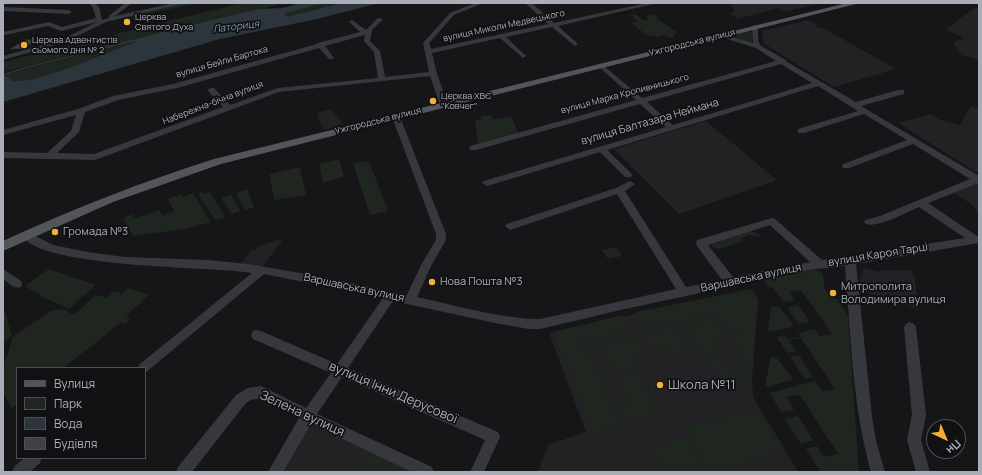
<!DOCTYPE html>
<meta charset="utf-8">
<style>
body{margin:0}
#map{position:relative;width:982px;height:475px;overflow:hidden;background:#161618;font-family:Manrope,sans-serif}
canvas{display:block}
.frame{position:absolute;inset:0;border:4px solid #a8adb8;pointer-events:none}
.legend{position:absolute;left:16px;top:367px;width:130px;height:92px;box-sizing:border-box;background:#111113;border:1px solid #4d4f55;margin:0;padding:5px 7px;list-style:none;font-size:12px;color:#a8adb8}
.legend li{display:flex;align-items:center;gap:8px;height:20px}
.legend b{width:20px;border:1px solid #4d4f55}
.north{position:absolute;left:926px;top:419px;width:40px;height:40px;box-sizing:border-box;background:#111113;border:1px solid #4d4f55;border-radius:50%;rotate:136deg;font-size:11px;font-weight:700;line-height:16px;text-align:center;color:#a8adb8}
.north::after{content:'';display:block;margin:auto;width:14px;height:18px;background:#f2b134;clip-path:polygon(50% 0,100% 100%,50% 72%,0 100%)}
</style>
<div id="map">
<canvas width="982" height="475"></canvas>
<div class="frame"></div>
<ul class="legend">
<li><b style="height:5px;background:#53555c"></b>Вулиця</li>
<li><b style="height:11px;background:#1e261f"></b>Парк</li>
<li><b style="height:11px;background:#2c353c"></b>Вода</li>
<li><b style="height:11px;background:#404145"></b>Будівля</li>
</ul>
<div class="north">Пн</div>
</div>
<script>
const context = document.querySelector('canvas').getContext('2d');
context.lineJoin = 'round';
function fill(path, color) { context.fillStyle = color; context.fill(path, 'evenodd'); }
function trace(path, color, width, dash) { context.strokeStyle = color; context.lineWidth = width; context.lineCap = dash ? 'butt' : 'round'; context.setLineDash(dash || []); context.stroke(path); }
function drawText(font, color, halo, rows, align = 'center') {
  context.font = font + ' Manrope,sans-serif'; context.lineWidth = 3.5; context.setLineDash([]); context.textBaseline = 'middle'; context.strokeStyle = halo; context.fillStyle = color; for (const [text, x, y, turn = 0] of rows) {
    context.save(); context.translate(x, y); context.rotate((+turn || 0) * Math.PI / 180); context.textAlign = isNaN(turn) ? turn : align; if (halo) context.strokeText(text, 0, 0); context.fillText(text, 0, 0); context.restore();
  }
}
fill(new Path2D(`
 M730,3H821L786,12L778,8L737,19L730,13L735,11Z
 M974,8H979V59L961,55L953,43L964,38L945,30Z
 M808,20L819,26L815,27L825,29L896,69L834,87L763,43L762,31Z
 M971,106L979,109V174L898,123L931,114L940,120L960,125Z
 M331,109L344,125L323,130L317,113Z
 M706,121L777,180L679,214L614,149Z
 M977,184L979,185V213L971,204L954,193Z
 M284,238L262,267L241,264L251,250H256L259,246Z
 M864,268L879,272L881,270H911L915,280L918,309L867,293L861,287L859,280Z
 M751,289L758,300L752,380L753,397L798,471L538,472L548,445L586,432L549,333Z
 M308,416L368,445L353,472H275Z`), '#222225');
fill(new Path2D(`
 M182,3H199L126,18V17Z
 M242,3H257L264,5L266,3H275L277,5L3,72V62Z
 M342,3L290,16L284,15C290,6 331,3 342,3Z
 M635,14L643,20L649,19L645,16L653,14L658,17L656,18L678,33L673,34L675,36L669,38L665,35L656,37L653,35L648,36L631,23L638,21L630,15Z
 M748,31L753,33L751,43L729,36Z
 M138,41L69,68L30,80L13,81L5,75L30,67Z
 M491,115L492,119L512,117L518,133L478,144L475,121L481,120V116Z
 M339,159L344,176L323,183L319,164Z
 M369,161L388,211L370,215L353,163Z
 M300,167L306,195L274,200L269,174Z
 M247,189L254,207L245,210L236,193Z
 M203,192L204,194L210,192L225,217L215,220L198,194Z
 M193,193L211,222L185,229L133,236L123,218L132,214L135,218L159,210L163,216L174,211L168,199L181,194L182,197Z
 M231,195L240,211L232,214L221,198Z
 M751,231L760,235L759,237L749,235L741,238L743,241L719,249L713,247L712,244Z
 M616,247L622,256L608,259L602,250Z
 M49,269L96,285L69,309L43,297L25,286Z
 M809,269C828,270 822,278 825,289C827,293 832,297 834,299H837L848,316L859,472H820L806,449L817,446L824,457L838,454L800,395L787,397L794,410L782,412L769,393L815,381L822,391L835,389L801,338L789,340L795,351L787,353L777,337L785,336L788,339L801,337L798,333L815,329L820,336L832,334L801,290L789,292L795,300L784,302L773,288L768,287L765,282L766,278Z
 M128,288L149,295L126,316L131,318L124,324L122,322L63,368H17V404L12,408L3,393V368L13,337L50,311L64,309L73,315L96,295L107,298L114,291L122,294Z
 M751,289L758,300L753,362L752,363L745,359L732,338L744,335L745,329L734,331V333L729,334L715,313L643,328L635,316L636,312Z
 M798,305L810,322L799,324L787,308Z
 M773,306L780,308L793,325L792,327L772,331L768,330L771,307Z
 M5,311L12,336L3,341V312Z
 M623,315L629,331L576,343L575,345L578,348L633,336L643,355L630,358L635,367L615,372L603,346L587,350L614,412L631,407L617,377L637,372L655,409L653,413L619,422L615,428L593,433L553,332Z
 M710,319L716,322L751,377L747,383L730,386L717,368L709,370L704,363L708,362L706,358L719,355L734,378L747,375L725,341L712,344L716,349L703,353L689,330L677,333L689,355L675,358L670,349L655,352L646,335L649,332Z
 M799,355L813,377L805,379L790,357Z
 M771,356L777,358L792,378L791,380L768,387L765,385Z
 M756,409L783,452L707,472L686,427Z
 M798,416L813,440L801,444L785,419Z
 M687,437L705,472H664L652,446Z
 M368,445L427,472H353Z`), '#1e261f');
fill(new Path2D(`
 M301,3H334L315,5L286,13L284,15L290,16L342,3H379L317,19L220,39L3,102V74L25,67L175,29L259,9L283,8ZM137,41L69,68L30,80L13,81L5,75L30,67Z`), '#2c353c');
const building = new Path2D(`
 M25,40H36L25,48L11,49Z`);
fill(building, '#404145');
trace(building, '#303034', 1);
fill(new Path2D(`
 M89,3H95L99,7L102,20L109,18V16L125,3H132L115,16L174,3H185L106,22L65,42L3,60V56L61,40L97,22L61,31L48,26L5,35L3,34V32L49,22L62,27L96,18L93,8Z
 M475,3H483L454,15L429,43L431,49L548,24L525,3H532L554,23L647,3H658L558,26L577,43L578,44L575,46L552,27L506,37L525,55L526,56L523,58L500,38L432,53L437,74L448,105L444,107L440,105L430,76L279,92L95,160L3,158V152L47,153L71,131L76,115L3,135V130L78,109L113,96L173,84L317,44L318,43L360,32L349,22L352,20L366,30L378,18L383,19L372,30L370,41L380,51L385,77L429,72L423,43L450,13ZM365,35L364,41L374,52L378,78L278,88L230,105L214,88H211L207,90L223,107L94,154L57,153L79,132L85,112L118,100L177,88L319,48L329,59H333L334,58L325,46Z
 M3,7L69,10L72,12L69,14L3,11Z
 M755,25L758,27V41L761,46L786,60L787,62L856,102L898,90H904V94L861,106L979,176V183L928,203L977,236L979,235V243L856,264L872,416L876,441L885,472H871C852,405 851,334 845,266L808,270L625,309L540,329H529L495,323L393,301L348,368L498,432L500,437L484,472H470L485,440L342,377L317,414L432,467L434,472H412L311,424L283,472H268L299,418L260,398L251,400L246,403L192,472H176L178,467L236,395L248,388L261,386L306,408L331,373L253,339L251,335L253,331L257,330L261,331L337,364L383,298L264,274L145,373V368H138L140,364L252,273C210,266 41,269 21,235L26,231L53,245L87,252L125,257L208,260L248,264L329,278L407,295L421,265L436,240V234L392,117L396,115L400,117L446,234V240L431,266L417,297C454,305 503,319 540,319L676,289L617,194L510,230L505,226L507,224L616,188L630,181L635,184L625,191L686,287L722,280L697,246L696,243L697,240L772,218L775,219L822,260L965,238L919,207C907,212 878,228 866,224L864,222L866,220L880,216L970,179L913,144L849,168H843L842,166L843,164L907,140L864,114L804,133H798V129L858,111L818,86L607,150L631,173L632,175L631,177H625L600,152L487,186L482,183L484,181L666,127L640,104L476,150H470L469,148L470,146L636,100L599,67V65H603L642,98L776,61L756,48L718,36L721,34L753,43L752,27ZM781,64L812,83L673,125L647,102ZM770,225L810,262L733,277L708,245Z
 M3,269L21,281L22,284L21,287C13,289 9,283 3,279Z
 M910,322L914,324L916,327L926,415L921,440L930,472H916L907,440L912,415L904,327L906,324Z
 M24,458H42L40,463L30,472H12L14,467Z`), '#37383d');
fill(new Path2D(`
 M847,3H860L221,164L113,202L3,251V241C72,209 142,182 214,159Z`), '#53555c');
for (const [x, y, r, color] of [
 [127,22,4,"#f2b134"],
 [24,45,4,"#f2b134"],
 [433,101,4,"#f2b134"],
 [55,232,4,"#f2b134"],
 [432,282,4,"#f2b134"],
 [833,293,4,"#f2b134"],
 [660,385,4,"#f2b134"]
]) { const dot = new Path2D(); dot.arc(x, y, r, 0, 2 * Math.PI); context.fillStyle = color; context.fill(dot); trace(dot, '#111113', 1.5); }
drawText('9px', '#a8adb8', '#111113', [
 ["Церква",135,17],
 ["Святого Духа",135,27],
 ["Церква Адвентистів",32,40],
 ["сьомого дня № 2",32,50],
 ["Церква ХВЄ",441,96],
 ["\"Ковчег\"",441,106]
], 'left');
drawText('9px', '#a8adb8', '#111113', [
 ["вулиця Миколи Медвецького",504,26,-12],
 ["Ужгородська вулиця",692,43,-14],
 ["вулиця Бейли Бартока",222,62,-16],
 ["вулиця Марка Кропивницького",625,94,-15],
 ["Набережна-бічна вулиця",213,103,-21],
 ["Ужгородська вулиця",378,121,-14]
]);
drawText('italic 10px', '#7f9bb3', '#111113', [
 ["Латориця",236,27,-7]
]);
drawText('11px', '#a8adb8', '#111113', [
 ["вулиця Балтазара Неймана",650,122,-16],
 ["вулиця Кароя Тарці",878,255,-9],
 ["Варшавська вулиця",751,278,-12],
 ["Варшавська вулиця",354,288,12]
]);
drawText('11px', '#a8adb8', '#111113', [
 ["Громада №3",63,232],
 ["Нова Пошта №3",440,282],
 ["Митрополита",841,287],
 ["Володимира вулиця",841,300]
], 'left');
drawText('13px', '#a8adb8', '#111113', [
 ["Школа №11",668,385]
], 'left');
drawText('13px', '#a8adb8', '#111113', [
 ["вулиця Інни Дерусової",393,393,23],
 ["Зелена вулиця",302,414,25]
]);
</script>
